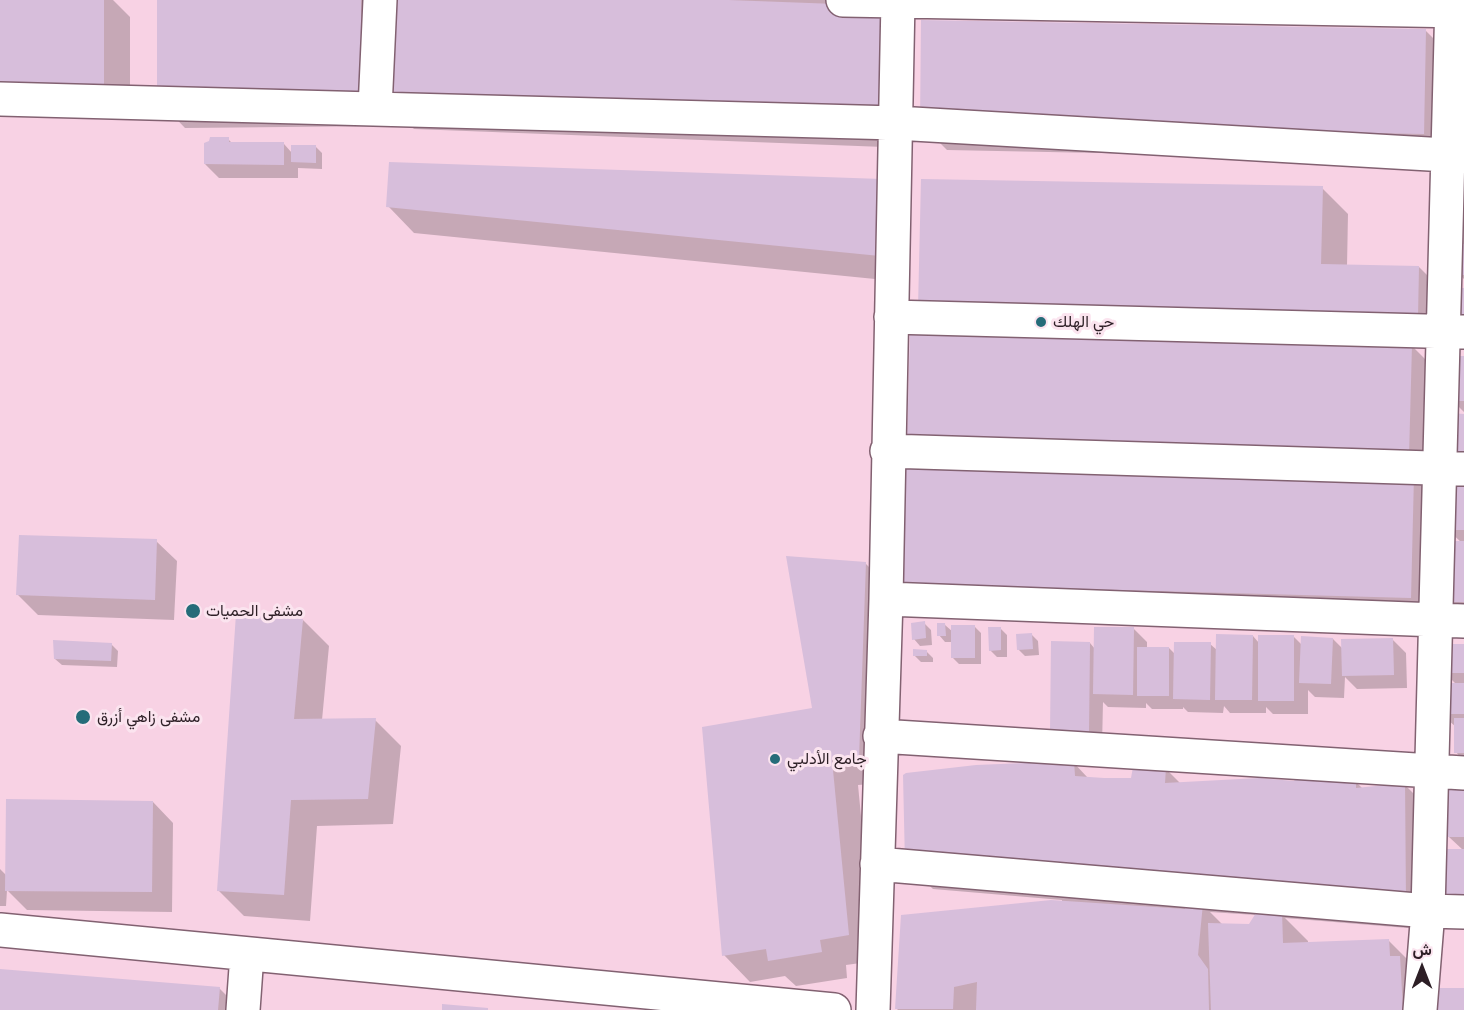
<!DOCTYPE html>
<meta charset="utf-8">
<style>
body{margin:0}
#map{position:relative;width:1464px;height:1010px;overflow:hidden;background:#f8d2e4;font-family:Montserrat,Vazirmatn,sans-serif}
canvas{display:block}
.north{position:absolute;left:1392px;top:938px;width:60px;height:60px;-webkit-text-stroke:4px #fbe4ef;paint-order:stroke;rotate:0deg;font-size:16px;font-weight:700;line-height:24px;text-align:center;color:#2d1f26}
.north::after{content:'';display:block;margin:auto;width:21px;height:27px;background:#2d1f26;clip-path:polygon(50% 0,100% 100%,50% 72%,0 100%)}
</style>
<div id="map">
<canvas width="1464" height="1010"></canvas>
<div class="north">ش</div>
</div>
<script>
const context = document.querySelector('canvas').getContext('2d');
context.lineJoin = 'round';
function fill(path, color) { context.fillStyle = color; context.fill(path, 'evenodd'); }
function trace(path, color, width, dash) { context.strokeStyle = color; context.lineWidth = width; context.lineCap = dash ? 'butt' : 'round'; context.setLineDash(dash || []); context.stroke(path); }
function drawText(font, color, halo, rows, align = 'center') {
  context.font = font + ' Montserrat,Vazirmatn,sans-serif'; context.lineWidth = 6; context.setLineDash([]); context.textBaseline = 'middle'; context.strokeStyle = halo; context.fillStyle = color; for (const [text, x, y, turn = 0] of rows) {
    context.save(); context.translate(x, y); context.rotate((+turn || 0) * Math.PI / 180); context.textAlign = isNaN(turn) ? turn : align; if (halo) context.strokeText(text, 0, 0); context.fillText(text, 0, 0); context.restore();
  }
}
fill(new Path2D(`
 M0,0H113L130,17V114Z
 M158,0H914L893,13L914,34L910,148L414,129L387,103V126L185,128L159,101Z
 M1426,31L1452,57L1450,160L947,150L921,124Z
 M228,139L233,144H284L292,153L315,146L322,153V169L298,168V178H219L205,164Z
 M1322,188L1348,214L1347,266L1419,267L1445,293L1412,346L1438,372L1419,481L1440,501L1436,623L930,609Z
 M1454,195L1464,196V279L1459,274L1454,236Z
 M388,206H907L905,282L414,233Z
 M1464,357V412L1452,400Z
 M1464,484V616L1449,602L1461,542L1448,530Z
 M156,541L177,561L174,620L38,615L18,595Z
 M865,563L891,589L885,783L858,785L875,961L846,965L847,978L796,986L785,976L750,982L724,955Z
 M303,620L329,646L322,720H375L401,746L393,824L317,826L310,921L244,916L218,890Z
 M924,623L931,630L932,645L920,646L914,639Z
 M945,625L953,632L975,627L981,633V664H959L953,658V642H945L939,635Z
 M1000,628L1007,635V657H997L990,650Z
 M1133,628L1147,642V648H1169L1175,654L1210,644L1217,650L1253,636L1259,643L1294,637L1302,645L1333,639L1343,649L1392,639L1406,653L1407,688L1357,689L1345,677L1344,698L1315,697L1308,690V714H1273L1266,707V713H1230L1224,706L1223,713L1188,712L1183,707V709H1152L1146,703V708L1108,707L1103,702L1102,746L1065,745L1090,643L1095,649Z
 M1031,634L1038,641L1039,655L1025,656L1018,649Z
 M111,644L118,651L117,667L62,665L55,659Z
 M1464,646V759H1462L1456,752V727L1440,713L1457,685L1444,672Z
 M926,651L933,658V662H921L914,655Z
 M1073,762L1088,778L1133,779L1165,768L1181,784L1294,782L1300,774L1355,781L1363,789L1405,785L1431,811L1432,930L1285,918L1308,941V943L1388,940L1414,966L1427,1010H898L897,1009L1062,903V900L933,889L906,863ZM1210,912L1256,915L1250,926L1223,925Z
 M1464,787V922L1463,850L1449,837Z
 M153,802L173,823L172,912L27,910L7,890L6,906H0V869L6,875Z
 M0,971L219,988L241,1010H0Z`), '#0003');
fill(new Path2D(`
 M0,0H104V88H0Z
 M157,0H361L362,101L157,102Z
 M390,0H728L889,6L884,123L386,104Z
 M921,20L1426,29L1424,134L920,124Z
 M210,137H229V142H284V165L204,164V143L209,141Z
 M291,145H316V163L291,162Z
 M389,162L882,179L880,256L386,207Z
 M921,179L1323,186L1321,264L1419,266L1418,316L918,308Z
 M1457,244H1464V275H1457Z
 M1452,287L1464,288V329Z
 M910,331L1412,344L1409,456L907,442Z
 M1451,356H1464V401H1450Z
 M1451,413L1464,414V454H1450Z
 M905,460L1414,474L1411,598L902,584Z
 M1464,482V530H1446V483Z
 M19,535L157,539L155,600L16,595Z
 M1446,541H1464V602H1447Z
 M786,556L866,562L859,758L832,760L849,935L820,940L822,952L768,961L766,949L722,956L702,727L812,708Z
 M236,614L303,619L294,719L376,718L368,799L291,800L284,895L217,891Z
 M925,621L926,638L912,640L911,623Z
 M937,623H945L946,636H937Z
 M951,625H975V658H951Z
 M988,627H1001V650L989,651Z
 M1094,627H1134L1133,695L1093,694Z
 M1032,633L1033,649L1017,650L1016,634Z
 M1216,634L1253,635L1252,700H1215Z
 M1258,635H1294V701H1258Z
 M1301,636L1333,638L1331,684L1299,683Z
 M1393,638L1394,675L1342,676L1341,639Z
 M53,640L112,643L111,661L54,659Z
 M1051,641L1090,642L1089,732H1050Z
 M1174,642H1211L1210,700L1173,699Z
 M1443,644H1464V673H1443Z
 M1137,647H1169V696H1137Z
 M913,649L927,650V656H913Z
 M1438,683H1464V714H1438Z
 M1454,718H1464V753H1454Z
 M1074,761L1075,776L1104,778H1131L1133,767H1166L1165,783L1259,778L1294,781L1299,773L1322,772V781L1356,780V788L1405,783L1406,904L905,864L903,775L906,773L976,765Z
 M1448,786H1464V837H1448Z
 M6,799L153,801L152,892L5,891Z
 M1436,849H1464V903H1436Z
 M1051,900L1185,909L1186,903H1203L1198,955L1208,969L1209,1010H976L977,982L954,987L953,1009H895L901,915Z
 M1256,913H1282L1283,943L1389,939L1390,956H1400L1403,1010H1211L1208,923L1249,924Z
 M0,969L220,987L218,1010H0Z
 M1436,988H1464V1010H1436Z
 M442,1004L488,1008V1010H442Z`), '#d7bedb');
const minor = new Path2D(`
 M843,0L1464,11
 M0,99L896,123L1464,156
 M375,109L380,0
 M891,317L1464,332
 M887,451L1464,469
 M886,599L1464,621
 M880,736L1464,773
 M877,864L1428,911L1464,912
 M0,930L834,1010
 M243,1010L247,954
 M873,1010L886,599L898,0
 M1420,1010L1428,911L1452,0`);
trace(minor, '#826171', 36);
trace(minor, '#fff', 33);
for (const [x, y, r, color] of [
 [1041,322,6,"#256c79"],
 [193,611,8,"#256c79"],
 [83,717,8,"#256c79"],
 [775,759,6,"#256c79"]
]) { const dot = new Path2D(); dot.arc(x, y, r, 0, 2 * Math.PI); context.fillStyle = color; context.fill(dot); trace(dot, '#fbe4ef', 2); }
drawText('16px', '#2d1f26', '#fbe4ef', [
 ["حي الهلك",1053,322],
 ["مشفى الحميات",206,611],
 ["مشفى زاهي أزرق",97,717],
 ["جامع الأدلبي",787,759]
], 'left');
</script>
